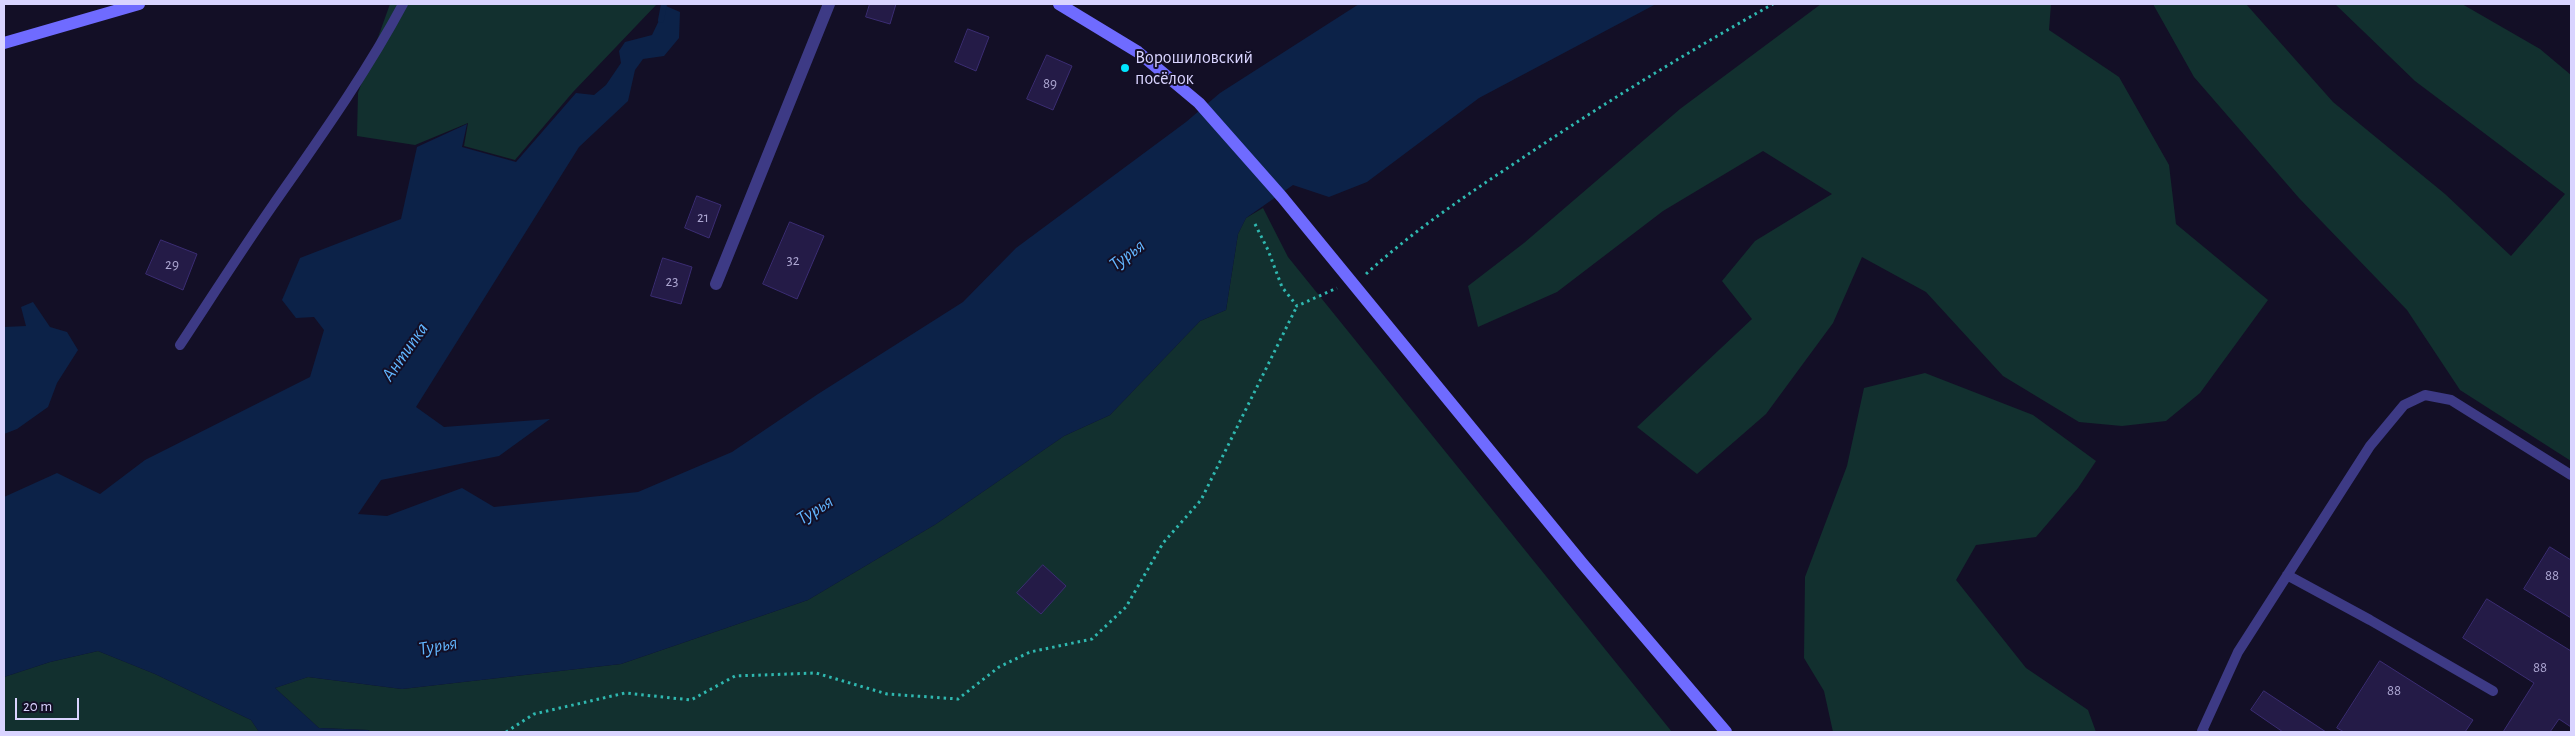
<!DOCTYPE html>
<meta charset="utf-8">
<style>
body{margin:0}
#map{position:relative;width:2575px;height:736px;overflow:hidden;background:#130f26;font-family:"Alegreya Sans",sans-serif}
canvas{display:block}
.frame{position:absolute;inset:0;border:5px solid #d9d4ff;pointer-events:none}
.scale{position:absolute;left:15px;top:698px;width:64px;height:22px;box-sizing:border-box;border:2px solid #d9d4ff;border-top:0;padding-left:6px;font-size:15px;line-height:18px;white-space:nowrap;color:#d9d4ff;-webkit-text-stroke:4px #130f26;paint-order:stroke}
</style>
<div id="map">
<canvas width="2575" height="736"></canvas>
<div class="frame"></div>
<div class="scale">20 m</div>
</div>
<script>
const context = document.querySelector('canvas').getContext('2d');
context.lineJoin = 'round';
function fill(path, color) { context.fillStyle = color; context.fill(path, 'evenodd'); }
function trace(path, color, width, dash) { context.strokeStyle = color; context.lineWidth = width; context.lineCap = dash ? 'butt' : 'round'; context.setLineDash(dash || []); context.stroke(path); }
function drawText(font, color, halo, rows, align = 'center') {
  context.font = font + ' "Alegreya Sans",sans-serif'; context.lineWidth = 4; context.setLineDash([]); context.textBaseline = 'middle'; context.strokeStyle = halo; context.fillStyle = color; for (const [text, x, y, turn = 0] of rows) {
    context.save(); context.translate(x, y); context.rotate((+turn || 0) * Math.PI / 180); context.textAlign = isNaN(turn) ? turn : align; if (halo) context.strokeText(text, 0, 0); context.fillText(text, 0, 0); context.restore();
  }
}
fill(new Path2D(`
 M390,4H657L573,92L515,160L464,146L468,123L415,145L357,136L358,93Z
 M1821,4H2051L2049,30L2119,77L2169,165L2176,224L2268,300L2200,393L2166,421L2122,426L2079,422L2003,376L1926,292L1862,257L1833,323L1766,414L1697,474L1637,427L1752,319L1722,281L1755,241L1832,194L1763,151L1663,211L1557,292L1478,327L1468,286L1524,243L1680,109Z
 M2153,4H2246L2333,102L2445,194L2511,256L2565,194L2415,81L2335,4H2462L2540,49L2571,75V461L2460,390L2407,310L2299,198L2194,77Z
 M1263,208L1288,257L1672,732H371L368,730L319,728L275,688L308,677L402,689L621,664L808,600L936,524L1064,436L1110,415L1200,321L1226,310L1238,234L1246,218Z
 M1925,373L2033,415L2096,461L2078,488L2036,537L1976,545L1956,580L2026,668L2088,710L2096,732H1833L1824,691L1804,658L1805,577L1847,466L1864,388Z
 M98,651L155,674L251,720L259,732H4V677L50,662Z`), '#12302f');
fill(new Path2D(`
 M1359,4H1656L1479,98L1367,182L1329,197L1293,185L1246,218L1238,234L1226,310L1200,321L1110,415L1064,436L936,524L808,600L621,664L402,689L308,677L275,688L319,728L368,730L371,732H259L251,720L155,674L98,651L50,662L4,677V497L57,473L100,494L145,460L310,377L324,330L314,317L296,318L282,300L300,258L401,219L417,147L467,124L462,147L516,162L576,93L594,95L606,85L621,63L619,51L625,42L652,35L666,6L680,12L679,38L664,56L643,59L635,70L628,101L579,147L416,407L444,427L550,419L499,456L381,480L358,514L387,516L462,488L494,507L638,492L732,452L818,394L963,302L1016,248L1186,122L1220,93Z
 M33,302L50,327L67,332L78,350L57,383L48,407L17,429L4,434V327L26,326L21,307Z`), '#0c2248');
trace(new Path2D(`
 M661,20L664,4`), '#0c2248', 6);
const building = new Path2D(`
 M870,4H896L890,24L866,17Z
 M968,29L989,37L976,71L955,62Z
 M1047,55L1072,66L1053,110L1027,99Z
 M697,196L721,205L709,238L685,228Z
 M790,222L824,236L797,299L763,284Z
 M161,240L197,254L183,290L146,274Z
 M663,258L692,267L681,304L651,296Z
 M2550,547L2571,560V618L2524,589Z
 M1043,565L1066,586L1041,614L1017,593Z
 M2487,599L2571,651V727L2559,719L2550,732H2503L2534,683L2463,638Z
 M2380,661L2473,720L2465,732H2344L2337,728Z
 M2264,691L2326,732H2283L2251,710Z`);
fill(building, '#241b47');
trace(building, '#3b2d73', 1);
trace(new Path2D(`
 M1255,224L1268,250L1282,287L1297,306L1337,288
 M1366,274C1413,231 1465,196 1518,161C1601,105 1686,53 1773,4
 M506,732L534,714L625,693L691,700L735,676L816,673L887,694L958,699L999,667L1030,652L1092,639L1126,607L1163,543L1201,500L1297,306`), '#2fb8b0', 3, [2.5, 4]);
trace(new Path2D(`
 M180,345C211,298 241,251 273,205C319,139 365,75 403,4
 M2287,575L2370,620L2493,691
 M2204,732L2202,731L2238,652L2370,446L2404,405L2425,395L2451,400L2571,475`), '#3d3a85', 10);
trace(new Path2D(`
 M716,284L829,4`), '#3d3a85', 12);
trace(new Path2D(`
 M1059,4L1138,52L1199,103L1282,197L1582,563L1726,732
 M4,43L139,4`), '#6f6bff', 12);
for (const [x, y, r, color] of [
 [1125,68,5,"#00e5ff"]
]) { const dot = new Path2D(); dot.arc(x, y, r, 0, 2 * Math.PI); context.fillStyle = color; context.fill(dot); trace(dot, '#130f26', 2); }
drawText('15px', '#aca6d1', null, [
 ["89",1050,83],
 ["21",703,217],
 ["32",793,260],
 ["29",172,264],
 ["23",672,281],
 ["88",2552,575],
 ["88",2540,667],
 ["88",2394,690]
]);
drawText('18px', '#d9d4ff', '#130f26', [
 ["Ворошиловский",1135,58],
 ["посёлок",1135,79]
], 'left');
drawText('italic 19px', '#62b6ff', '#130f26', [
 ["Турья",1127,255,-37],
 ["Антипка",405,352,-55],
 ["Турья",815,510,-32],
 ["Турья",438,646,-10]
]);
</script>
